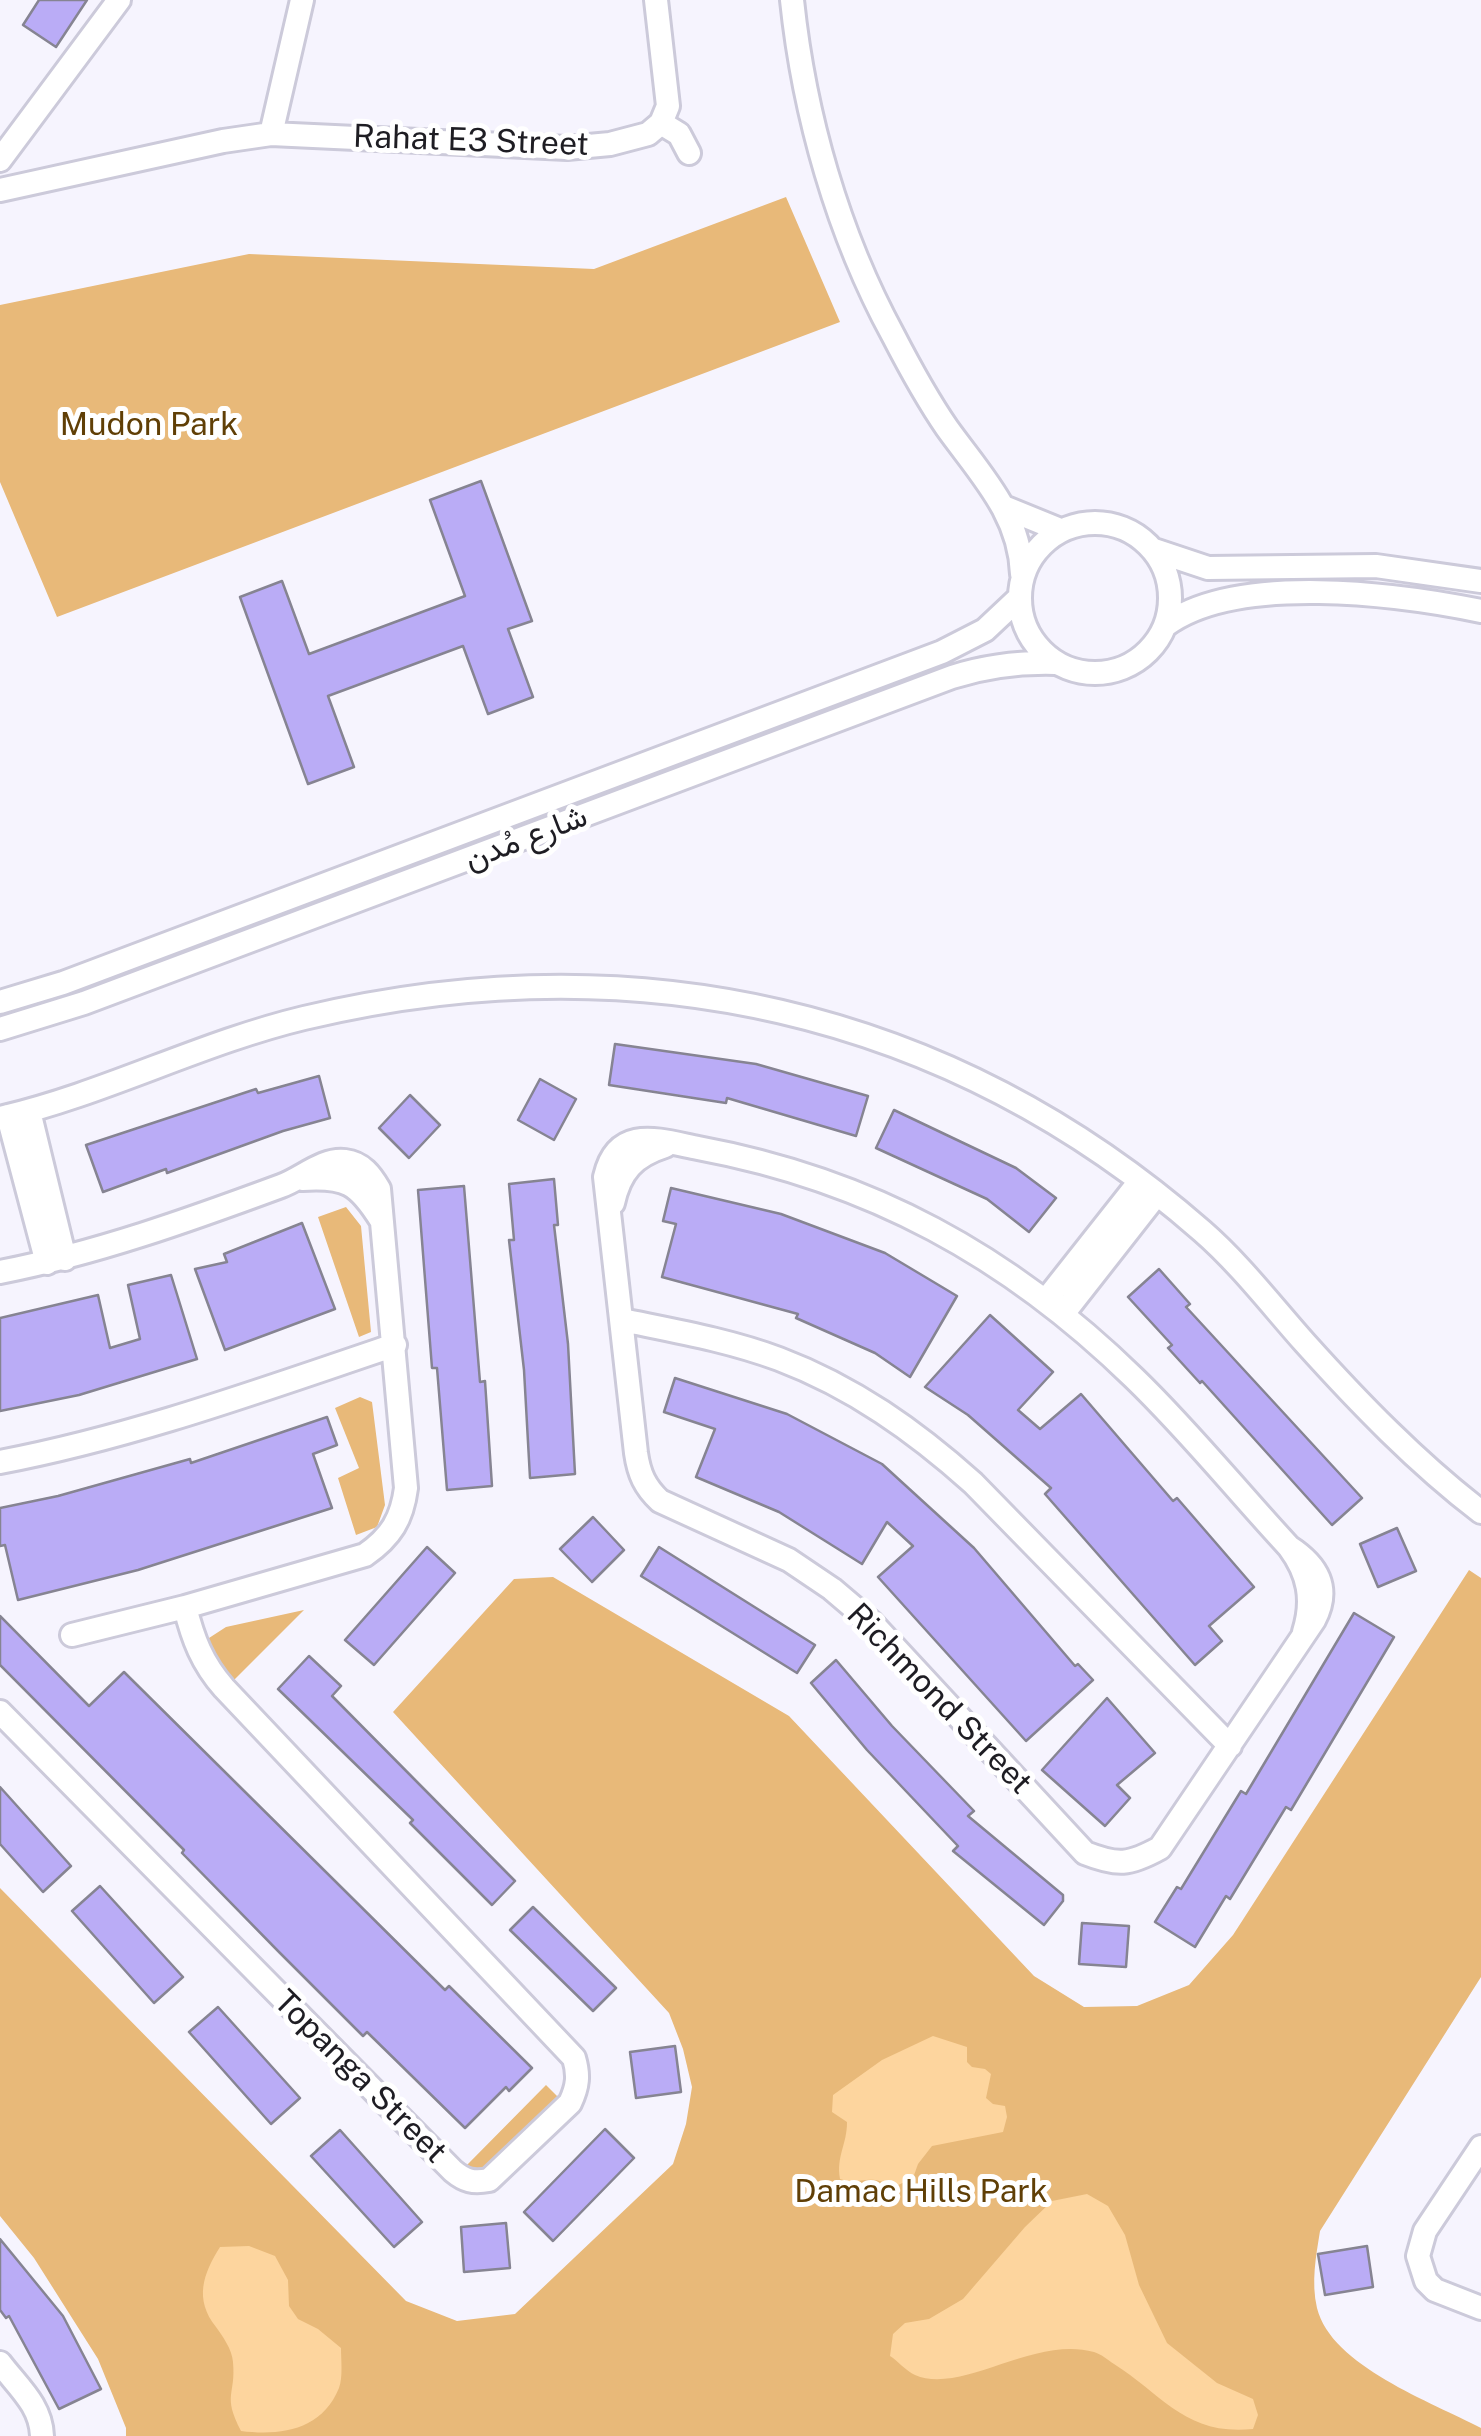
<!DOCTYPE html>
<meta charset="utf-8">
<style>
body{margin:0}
canvas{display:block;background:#f6f4fe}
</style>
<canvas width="1481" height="2436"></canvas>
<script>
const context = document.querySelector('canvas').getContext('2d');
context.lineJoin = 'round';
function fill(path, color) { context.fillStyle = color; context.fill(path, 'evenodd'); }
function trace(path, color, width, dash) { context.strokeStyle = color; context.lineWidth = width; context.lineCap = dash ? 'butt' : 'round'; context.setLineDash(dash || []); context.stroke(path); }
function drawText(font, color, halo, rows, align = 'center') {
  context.font = font + ' "Public Sans",Vazirmatn,sans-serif'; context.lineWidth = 10; context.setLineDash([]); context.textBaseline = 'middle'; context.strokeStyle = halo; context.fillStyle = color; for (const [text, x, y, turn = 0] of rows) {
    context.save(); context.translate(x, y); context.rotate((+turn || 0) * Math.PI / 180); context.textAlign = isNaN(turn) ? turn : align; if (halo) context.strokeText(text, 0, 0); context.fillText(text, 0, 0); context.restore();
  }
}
fill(new Path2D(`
 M786,197L840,322L57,617L0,482V305L249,254L594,269Z
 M346,1207L361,1226L371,1332L359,1337L318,1217Z
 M360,1397L372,1402L385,1505L377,1527L356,1535L338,1478L359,1468L335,1408Z
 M1469,1570L1481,1578V1977L1320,2231C1316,2256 1311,2282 1317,2308C1331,2366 1432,2402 1481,2428V2436H126V2428L98,2359L34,2258L0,2216V1888L406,2301L457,2321L515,2314L673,2164L686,2124L692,2087L683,2049L669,2013L393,1712L514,1579L553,1577L789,1716L1034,1976L1084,2007L1137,2006L1189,1985L1233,1935Z
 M304,1610L227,1687L208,1661L209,1638L226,1627Z
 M546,2085L565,2104L483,2185L465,2167Z`), '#e8b979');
fill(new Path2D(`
 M933,2036L967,2047V2062L972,2067L985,2069L991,2074L986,2098L993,2104L1005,2106L1007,2117L1003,2132L932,2146L918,2164L913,2178L894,2187C868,2172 861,2186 840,2179C836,2156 847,2145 847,2122L832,2112L833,2095L882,2060Z
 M1087,2194L1108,2206L1125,2235L1139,2285L1167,2343L1217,2383L1253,2399L1258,2415L1253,2429C1186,2436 1163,2395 1114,2364C1108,2360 1101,2354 1094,2352C1034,2335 962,2395 915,2375C906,2371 898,2361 890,2356L893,2334L905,2323L929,2319L963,2299L1025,2227L1052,2201Z
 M249,2246L275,2256L288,2280L289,2306L298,2319L318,2329L341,2348C341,2360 343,2377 339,2388C322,2430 281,2436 241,2431C222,2394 236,2396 233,2362C232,2349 223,2337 216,2327C194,2299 203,2274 220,2247Z`), '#fdd59e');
const building = new Path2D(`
 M39,0H87L56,47L23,25Z
 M481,481L532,621L508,629L533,697L488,714L463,646L328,696L354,767L308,784L240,597L282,581L309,654L465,596L430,500Z
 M615,1044L756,1064L868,1096L856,1136L727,1098L726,1103L609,1085Z
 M319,1076L330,1118L283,1131L167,1173L166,1169L103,1192L86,1145L256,1089L258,1093Z
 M540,1079L576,1099L554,1140L518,1120Z
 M410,1095L440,1125L409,1158L379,1128Z
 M894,1110L1016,1168L1056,1198L1029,1232L987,1199L876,1148Z
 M554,1179L558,1225H554L568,1344L575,1474L530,1478L524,1370L509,1240H514L509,1184Z
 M464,1186L480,1382L485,1381L492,1486L447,1490L437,1368H432L418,1190Z
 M671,1188L781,1214L885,1253L957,1296L910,1377L875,1353L796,1318L798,1314L662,1277L676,1224L663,1221Z
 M302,1223L335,1309L225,1350L195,1269L227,1262L224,1254Z
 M1159,1269L1190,1304L1186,1307L1362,1498L1332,1525L1202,1381L1200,1383L1168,1348L1172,1345L1128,1297Z
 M171,1275L197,1359L79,1395L0,1411V1318L98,1295L110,1348L140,1339L128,1285Z
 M990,1315L1053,1372L1018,1410L1040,1429L1081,1394L1173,1501L1177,1498L1254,1587L1209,1626L1222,1641L1195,1665L1045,1494L1051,1488L968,1415L925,1387Z
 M675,1378L787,1414L882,1464L974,1548L1075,1666L1078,1664L1093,1680L1026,1741L878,1577L913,1546L887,1522L862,1564L779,1512L696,1477L715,1429L664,1412Z
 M327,1417L337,1445L313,1454L332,1508L138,1570L18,1600L5,1545L0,1546V1508L58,1496L190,1459L191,1463Z
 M593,1517L624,1550L592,1582L560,1549Z
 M1397,1528L1416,1571L1378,1587L1360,1544Z
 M427,1547L455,1573L374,1665L345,1640Z
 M659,1547L815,1645L797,1673L641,1576Z
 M1354,1613L1394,1637L1291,1810L1286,1807L1230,1899L1226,1896L1195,1947L1155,1922L1177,1887L1181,1889L1241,1791L1246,1794Z
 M0,1616L89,1706L124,1672L445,1990L449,1986L532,2068L509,2091L506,2087L465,2128L367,2032L363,2036L279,1952L182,1853L184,1850L0,1665Z
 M309,1656L341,1686L332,1696L515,1881L492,1905L410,1823L413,1820L278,1689Z
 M836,1660L892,1726L974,1811L968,1816L1063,1895V1901L1044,1925L953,1851L958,1846L867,1750L811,1683Z
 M1107,1698L1155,1753L1117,1785L1130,1798L1105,1826L1042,1770Z
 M0,1787L71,1866L43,1892L0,1844Z
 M100,1886L183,1977L154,2003L72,1911Z
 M533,1907L616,1988L593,2011L510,1930Z
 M1082,1923L1129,1926L1126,1967L1079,1964Z
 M218,2007L300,2098L271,2124L189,2032Z
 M675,2046L681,2092L636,2098L630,2052Z
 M605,2129L634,2158L553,2241L524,2212Z
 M340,2130L422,2222L394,2247L311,2156Z
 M506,2223L510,2268L464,2272L461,2227Z
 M0,2239L63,2316L101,2389L59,2409L9,2316L6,2318L0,2310Z
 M1367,2246L1373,2287L1325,2295L1318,2254Z`);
fill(building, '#baacf6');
trace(building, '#868492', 2.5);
const minor = new Path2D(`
 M792,0C804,115 838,234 893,335C909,366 927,399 947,428C980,474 1020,514 1022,574
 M661,123L679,134L689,153
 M271,134L302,0
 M0,160L119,0
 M0,190L223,141L271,134L567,148L610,144L648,134L661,123L668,106L656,0
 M1006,508L1060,530
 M1020 598a75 75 0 1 1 150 0a75 75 0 1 1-150 0Z
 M1154,550L1208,568L1376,566L1481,581
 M1166,625C1237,573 1398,594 1481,611
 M0,1002L63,983L942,652L985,630L1019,598
 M0,1029L84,1003L952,677C987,666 1018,662 1055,663
 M29,1111L65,1259
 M8,1116L47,1263
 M0,1118C104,1094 200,1043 304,1018C632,940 947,1008 1202,1231C1240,1264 1272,1306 1305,1343C1359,1403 1417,1463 1481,1512
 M302,1179C346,1176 358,1183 381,1220
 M613,1203C620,1171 634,1156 665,1146
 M0,1272C97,1253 189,1220 281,1186C301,1179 323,1158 345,1161C362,1163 371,1175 379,1189L406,1488C402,1519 391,1537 365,1555L185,1607L72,1635
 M1046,1300L1140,1181
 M1063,1314L1157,1194
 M622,1320C675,1331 728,1340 779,1359C853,1387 915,1431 973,1483L1230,1746
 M0,1462C136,1436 264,1389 395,1345
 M1289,1547C1317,1565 1331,1588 1314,1620L1160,1848C1129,1865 1118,1866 1085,1853L872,1623L832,1589L789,1560L660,1501C645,1487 639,1474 636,1453L605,1177C617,1125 658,1140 698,1148C870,1180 1009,1256 1134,1378C1189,1431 1237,1491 1289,1547C1309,1574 1314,1600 1304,1632
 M0,1712L453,2171C465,2181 473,2183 489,2180L570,2103C578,2086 579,2075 574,2058L224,1688C202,1663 193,1639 185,1607
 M1481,2147L1425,2231L1418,2256L1426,2281L1435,2290L1481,2308
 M0,2363C18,2387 41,2405 42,2436`);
trace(minor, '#cccada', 28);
trace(minor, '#fff', 22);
drawText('32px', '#1e1d23', '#fff', [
 ["Rahat E3 Street",471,141,2],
 ["شارع مُدن",526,838,-21],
 ["Richmond Street",939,1699,46],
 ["Topanga Street",360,2077,45]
]);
drawText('32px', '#603f06', '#fff', [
 ["Mudon Park",149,425],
 ["Damac Hills Park",921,2192]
]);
</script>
